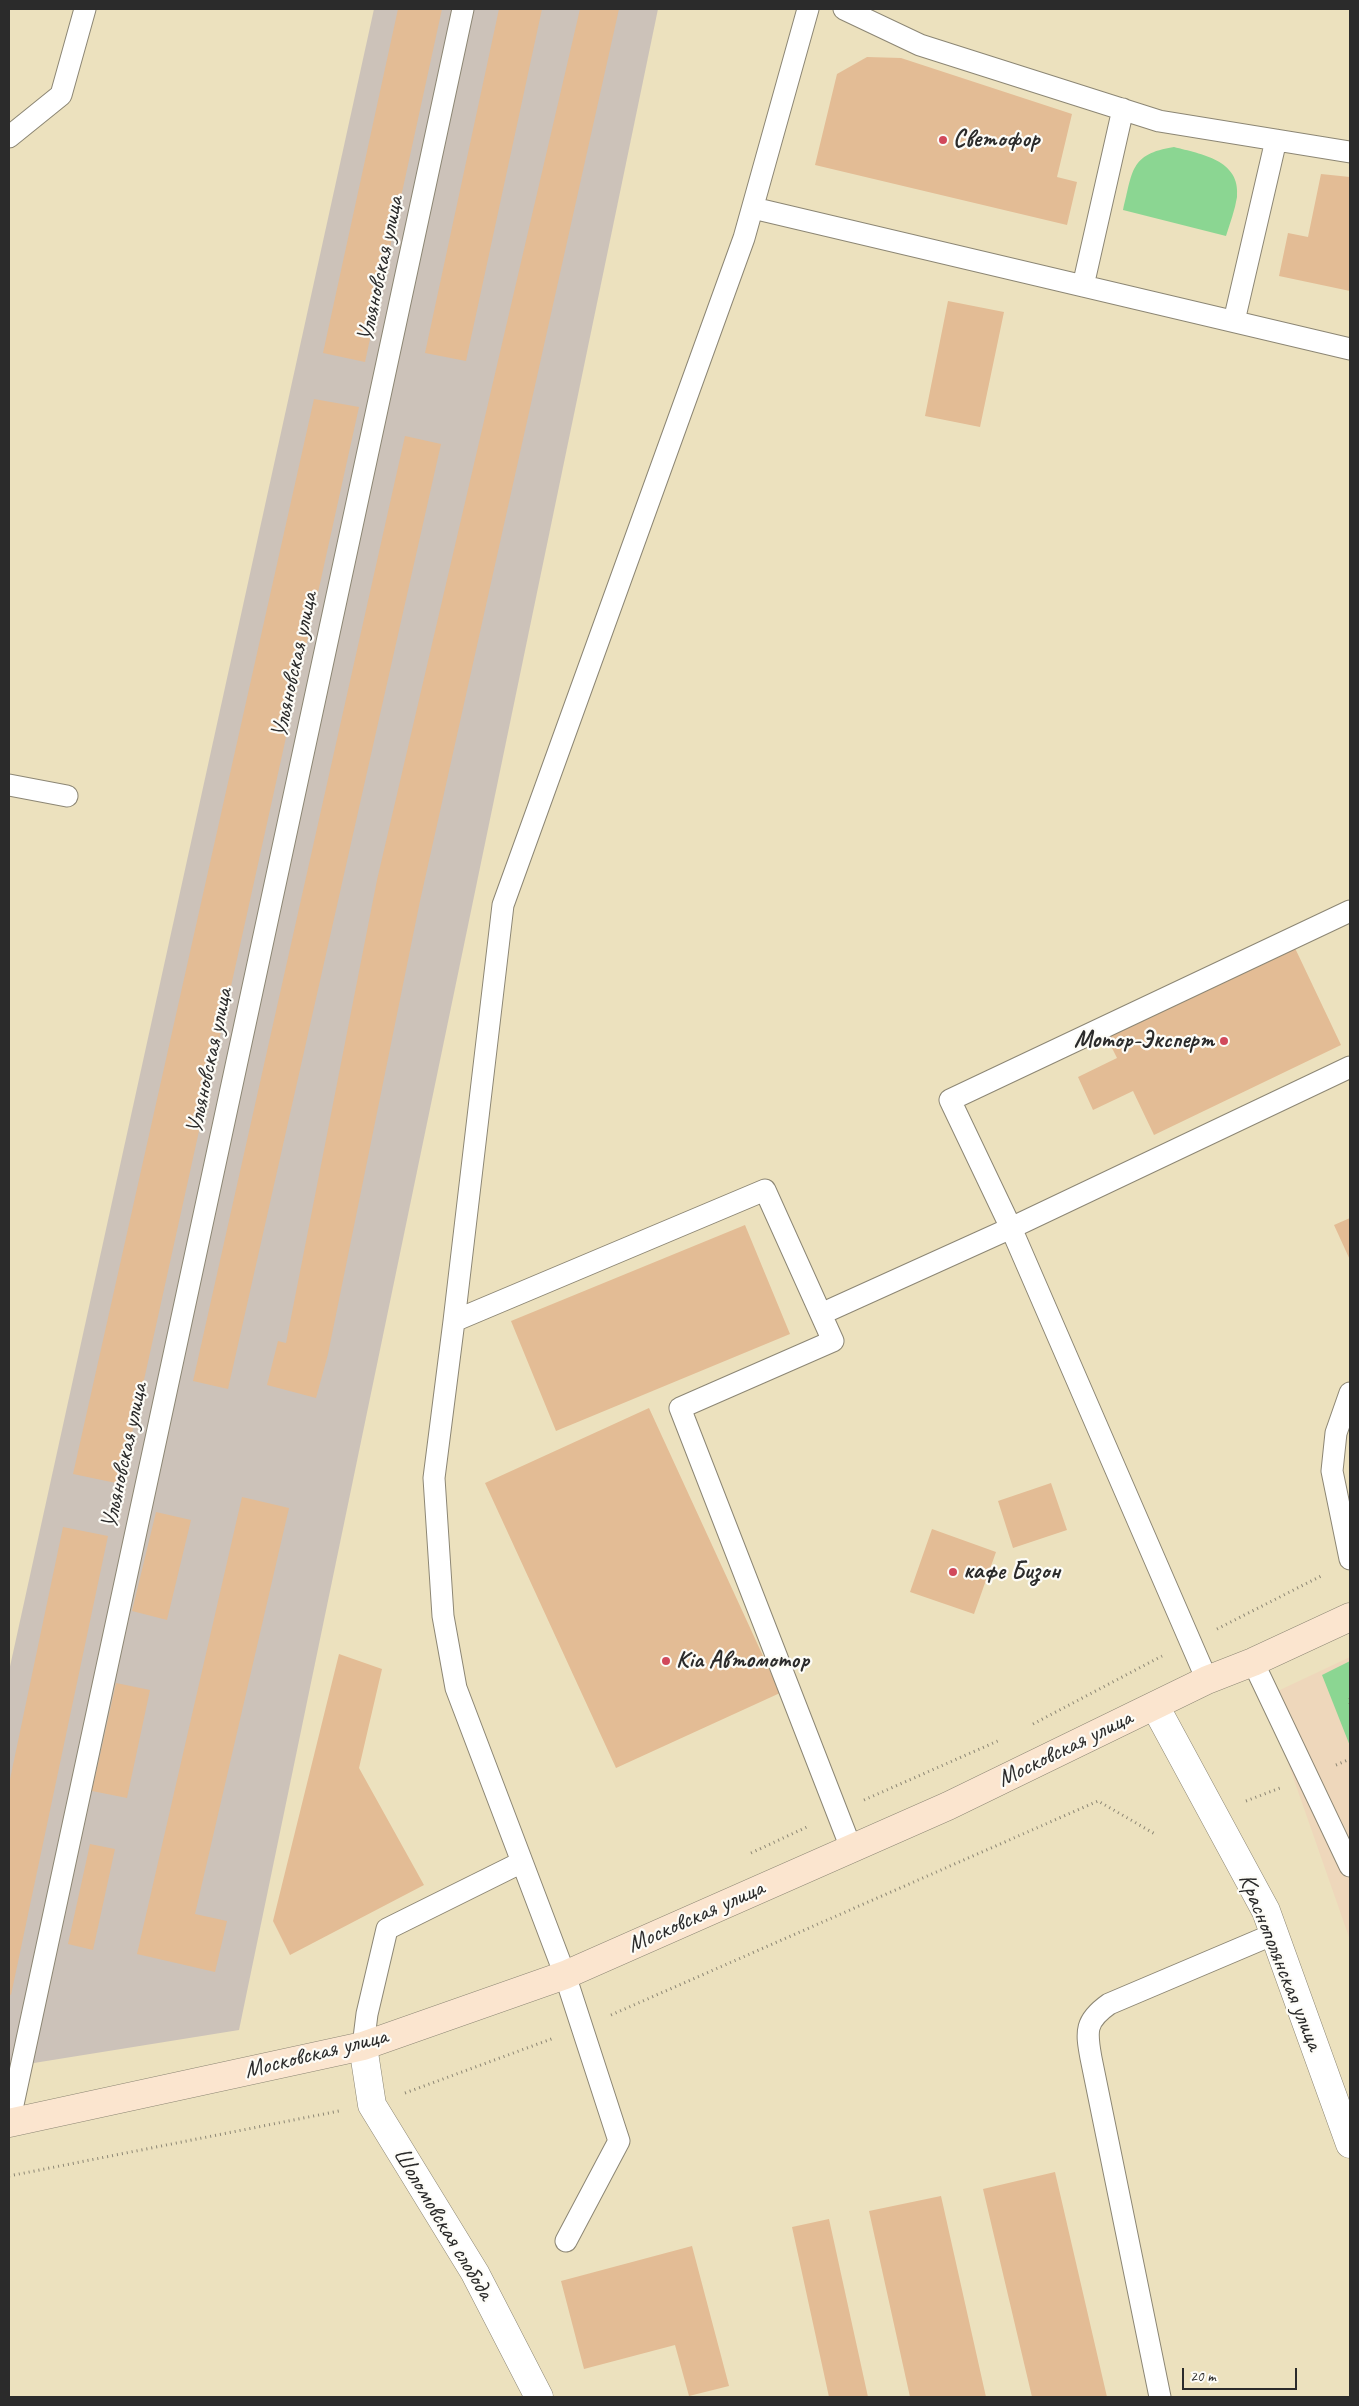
<!DOCTYPE html>
<meta charset="utf-8">
<style>
body{margin:0}
#map{position:relative;width:1359px;height:2406px;overflow:hidden;background:#ece1be;font-family:Caveat,sans-serif}
canvas{display:block}
.frame{position:absolute;inset:0;border:10px solid #2b2b2b;pointer-events:none}
.scale{position:absolute;left:1182px;top:2368px;width:115px;height:22px;box-sizing:border-box;border:2px solid #2b2b2b;border-top:0;padding-left:6px;font-size:15px;line-height:18px;white-space:nowrap;color:#2b2b2b;-webkit-text-stroke:4px #fdfcf7;paint-order:stroke}
</style>
<div id="map">
<canvas width="1359" height="2406"></canvas>
<div class="frame"></div>
<div class="scale">20 m</div>
</div>
<script>
const context = document.querySelector('canvas').getContext('2d');
context.lineJoin = 'round';
function fill(path, color) { context.fillStyle = color; context.fill(path, 'evenodd'); }
function trace(path, color, width, dash) { context.strokeStyle = color; context.lineWidth = width; context.lineCap = dash ? 'butt' : 'round'; context.setLineDash(dash || []); context.stroke(path); }
function drawText(font, color, halo, rows, align = 'center') {
  context.font = font + ' Caveat,sans-serif'; context.lineWidth = 4.5; context.setLineDash([]); context.textBaseline = 'middle'; context.strokeStyle = halo; context.fillStyle = color; for (const [text, x, y, turn = 0] of rows) {
    context.save(); context.translate(x, y); context.rotate((+turn || 0) * Math.PI / 180); context.textAlign = isNaN(turn) ? turn : align; if (halo) context.strokeText(text, 0, 0); context.fillText(text, 0, 0); context.restore();
  }
}
fill(new Path2D(`
 M1350,1657V1940L1265,1697Z`), '#eed7bb');
fill(new Path2D(`
 M374,9H658L239,2030L9,2067V1671Z`), '#ccc2b9');
fill(new Path2D(`
 M1174,147C1201,154 1241,160 1237,197C1235,210 1230,223 1226,236L1123,210C1133,172 1129,154 1174,147Z
 M1350,1661V1746L1322,1675Z`), '#8bd692');
fill(new Path2D(`
 M398,9H442L365,362L323,353Z
 M499,9H542L466,361L425,353Z
 M580,9H619L420,901L328,1354L316,1398L267,1385L278,1341L286,1343L377,880Z
 M867,57L901,58L1072,114L1057,177L1077,182L1067,225L815,165L837,74Z
 M1321,174L1350,177V291L1279,276L1288,233L1308,237Z
 M948,301L1004,312L980,427L925,416Z
 M314,399L359,407L121,1484L73,1474Z
 M405,436L441,444L228,1389L193,1381Z
 M1294,946L1341,1045L1154,1135L1133,1091L1093,1110L1078,1077L1117,1058L1106,1036Z
 M1350,1218V1260L1334,1225Z
 M745,1225L790,1334L556,1431L511,1321Z
 M649,1408L780,1693L616,1768L485,1483Z
 M1051,1483L1067,1530L1013,1548L998,1501Z
 M242,1497L289,1508L195,1914L227,1921L215,1972L137,1954Z
 M156,1512L191,1520L167,1620L132,1611Z
 M63,1527L108,1536L11,1995L9,1994V1784Z
 M932,1529L996,1552L974,1614L910,1592Z
 M339,1654L382,1669L359,1768L424,1885L290,1955L273,1921Z
 M116,1683L150,1690L127,1798L92,1791Z
 M90,1844L115,1849L93,1950L68,1944Z
 M1055,2172L1107,2397H1032L983,2189Z
 M941,2196L986,2397H910L869,2211Z
 M829,2219L868,2397H829L792,2227Z
 M692,2246L729,2386L689,2396L675,2345L584,2369L561,2281Z`), '#e3bc95');
const service = new Path2D(`
 M844,9L920,45L1159,121L1350,152
 M9,137L61,95L85,9
 M753,208L1350,349
 M1083,286L1123,109
 M1234,321L1276,140
 M9,785L67,796
 M821,1314L1011,1228L1350,1067
 M454,1321L503,905L744,238L808,9
 M1350,1393L1336,1433L1332,1471L1350,1559
 M1253,1662L1350,1866
 M1207,1680L1011,1228L950,1100L1350,911
 M363,2046L367,2014L387,1929L522,1862
 M9,2123L463,9
 M566,2241L619,2141L565,1975L456,1688L443,1616L434,1478L454,1321L765,1190L833,1341L680,1408L851,1848
 M1160,2397L1091,2058C1086,2031 1085,2021 1109,2004L1274,1934`);
const minor = new Path2D(`
 M1155,1706L1266,1911L1350,2144
 M363,2046L372,2105L475,2273L539,2397`);
const secondary = new Path2D(`
 M9,2123L363,2046L565,1975L948,1806L1207,1680L1253,1662L1350,1617`);
trace(service, '#8c8674', 23);
trace(minor, '#8c8674', 29);
trace(secondary, '#8c8674', 29);
trace(new Path2D(`
 M1217,1629L1323,1575
 M1350,1698V1705
 M1033,1724L1162,1656
 M1336,1765L1350,1759
 M864,1800L1000,1740
 M1246,1801L1280,1788
 M751,1853L809,1826
 M611,2015L1098,1801L1155,1834
 M405,2093L554,2038
 M9,2176L339,2111`), '#8c8674', 3, [1, 4]);
trace(service, '#fff', 21);
trace(minor, '#fff', 28);
trace(secondary, '#fbe5cf', 28);
for (const [x, y, r, color] of [
 [943,140,5,"#d1495b"],
 [1224,1041,5,"#d1495b"],
 [953,1572,5,"#d1495b"],
 [666,1661,5,"#d1495b"]
]) { const dot = new Path2D(); dot.arc(x, y, r, 0, 2 * Math.PI); context.fillStyle = color; context.fill(dot); trace(dot, '#fdfcf7', 2); }
drawText('bold 24px', '#2b2b2b', '#fdfcf7', [
 ["Светофор",953,140],
 ["Мотор-Эксперт",1214,1041,"right"],
 ["кафе Бизон",963,1572],
 ["Kia Автомотор",676,1661]
], 'left');
drawText('24px', '#2b2b2b', '#fdfcf7', [
 ["Ульяновская улица",381,269,-78],
 ["Ульяновская улица",295,665,-78],
 ["Ульяновская улица",210,1061,-78],
 ["Ульяновская улица",125,1456,-78],
 ["Московская улица",1065,1749,-26],
 ["Московская улица",696,1917,-24],
 ["Краснополянская улица",1280,1962,68],
 ["Московская улица",316,2054,-14],
 ["Шоломовская слобода",443,2224,59]
]);
</script>
